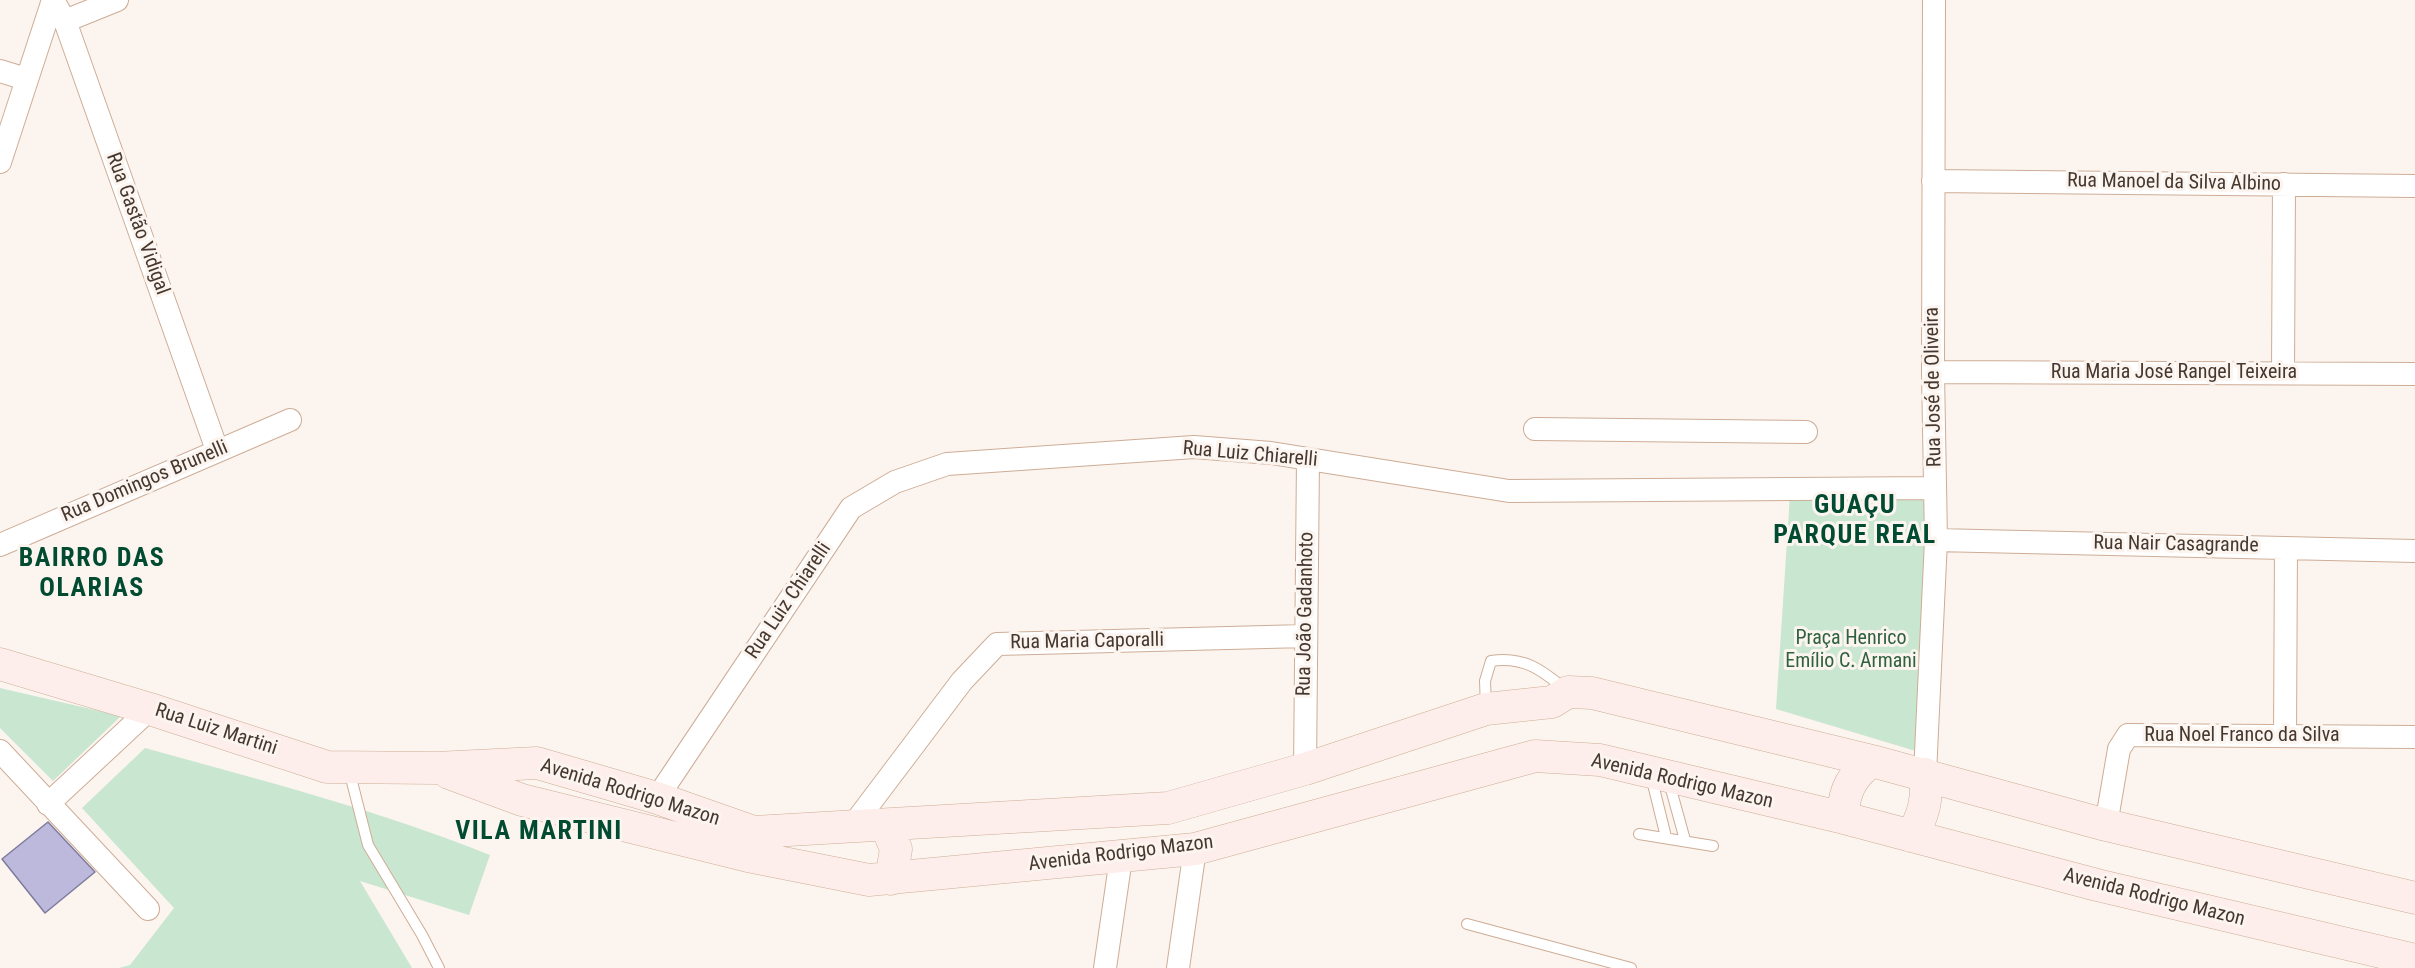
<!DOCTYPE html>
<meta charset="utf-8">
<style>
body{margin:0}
canvas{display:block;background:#fbf4ef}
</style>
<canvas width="2415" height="968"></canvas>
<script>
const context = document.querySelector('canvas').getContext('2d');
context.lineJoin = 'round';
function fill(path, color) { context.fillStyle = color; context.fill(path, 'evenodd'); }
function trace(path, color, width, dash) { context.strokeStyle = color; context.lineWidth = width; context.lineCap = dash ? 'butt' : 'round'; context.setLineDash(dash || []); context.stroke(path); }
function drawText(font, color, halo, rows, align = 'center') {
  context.font = font + ' "Roboto Condensed",sans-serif'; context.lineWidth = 6; context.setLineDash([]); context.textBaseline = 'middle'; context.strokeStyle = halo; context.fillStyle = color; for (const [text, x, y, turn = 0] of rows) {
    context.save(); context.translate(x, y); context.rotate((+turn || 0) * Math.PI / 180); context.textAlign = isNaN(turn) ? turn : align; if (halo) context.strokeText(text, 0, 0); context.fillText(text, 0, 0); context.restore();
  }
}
fill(new Path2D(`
 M1928,493L1919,752L1776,709L1790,495Z
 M0,688L121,716L53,781L0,728Z
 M145,748C261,780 378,810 490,855L469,915L360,881L412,968H119L130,965L174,908L82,808Z`), '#c9e6d0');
const building = new Path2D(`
 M48,822L95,872L45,913L2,859Z`);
fill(building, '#bcb9dc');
trace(building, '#7e7b9c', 1.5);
const lane = new Path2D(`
 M1486,706L1485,681L1491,661C1524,656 1542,670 1566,690
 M349,770L368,845L422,935L439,968
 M1651,776L1666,837
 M1669,782L1685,840
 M1639,834L1713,846
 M1467,924L1631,968`);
const street = new Path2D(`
 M53,0L65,21L217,450
 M65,21L117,0
 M0,71L26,79
 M0,162L53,0
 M1933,181L2415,186
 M1933,372L2415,374
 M2283,373L2284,184
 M1535,429L1806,432
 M1936,540L2415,551
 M0,545L290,420
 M2285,736L2286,548
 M0,751L148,909
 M1305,769L1308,459
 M1925,774L1936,540L1933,372L1934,0
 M657,798L851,508L895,482L947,464L1194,447L1271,453L1509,491L1935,488
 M48,804L150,709
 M2106,825L2119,749L2128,735L2415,737
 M851,828L962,681L997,644L1305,636
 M1105,968L1121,858
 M1178,968L1195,849`);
const secondary = new Path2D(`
 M0,664L150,709L327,767L436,768L537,763L657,798L754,832L1168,808L1305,769L1486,709L1552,702L1568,692L1592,693L1872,761L2106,825L2415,898
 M449,773L522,800L748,856L869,880L1195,849L1535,756L1600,760L1844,818L2097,885L2415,960
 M1844,818C1842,793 1852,775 1872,761
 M886,825L896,849L891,879
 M1911,836C1924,816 1928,798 1925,774`);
trace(lane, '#cead96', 12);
trace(street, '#cead96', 24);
trace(secondary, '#cead96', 33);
trace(lane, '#fff', 10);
trace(street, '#fff', 22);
trace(secondary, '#feeeeb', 32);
drawText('20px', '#46382f', '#fbf4ef', [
 ["Rua Manoel da Silva Albino",2174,183,1],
 ["Rua Gastão Vidigal",137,224,70],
 ["Rua Maria José Rangel Teixeira",2174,373],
 ["Rua José de Oliveira",1934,387,-91],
 ["Rua Luiz Chiarelli",1250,455,5],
 ["Rua Domingos Brunelli",145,482,-23],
 ["Rua Nair Casagrande",2176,545,1],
 ["Rua Luiz Chiarelli",789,601,-56],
 ["Rua João Gadanhoto",1306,614,-89],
 ["Rua Maria Caporalli",1087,642,-1],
 ["Rua Luiz Martini",216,730,18],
 ["Rua Noel Franco da Silva",2242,736],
 ["Avenida Rodrigo Mazon",1682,782,13],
 ["Avenida Rodrigo Mazon",630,793,17],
 ["Avenida Rodrigo Mazon",1121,854,-7],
 ["Avenida Rodrigo Mazon",2154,898,14]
]);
drawText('20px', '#2e623f', '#fbf4ef', [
 ["Praça Henrico",1851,639],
 ["Emílio C. Armani",1851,662]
]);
context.letterSpacing = '1.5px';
drawText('bold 26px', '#004b31', '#fbf4ef', [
 ["GUAÇU",1855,506],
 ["PARQUE REAL",1855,536],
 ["BAIRRO DAS",92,559],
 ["OLARIAS",92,589],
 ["VILA MARTINI",539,832]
]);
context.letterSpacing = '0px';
</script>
